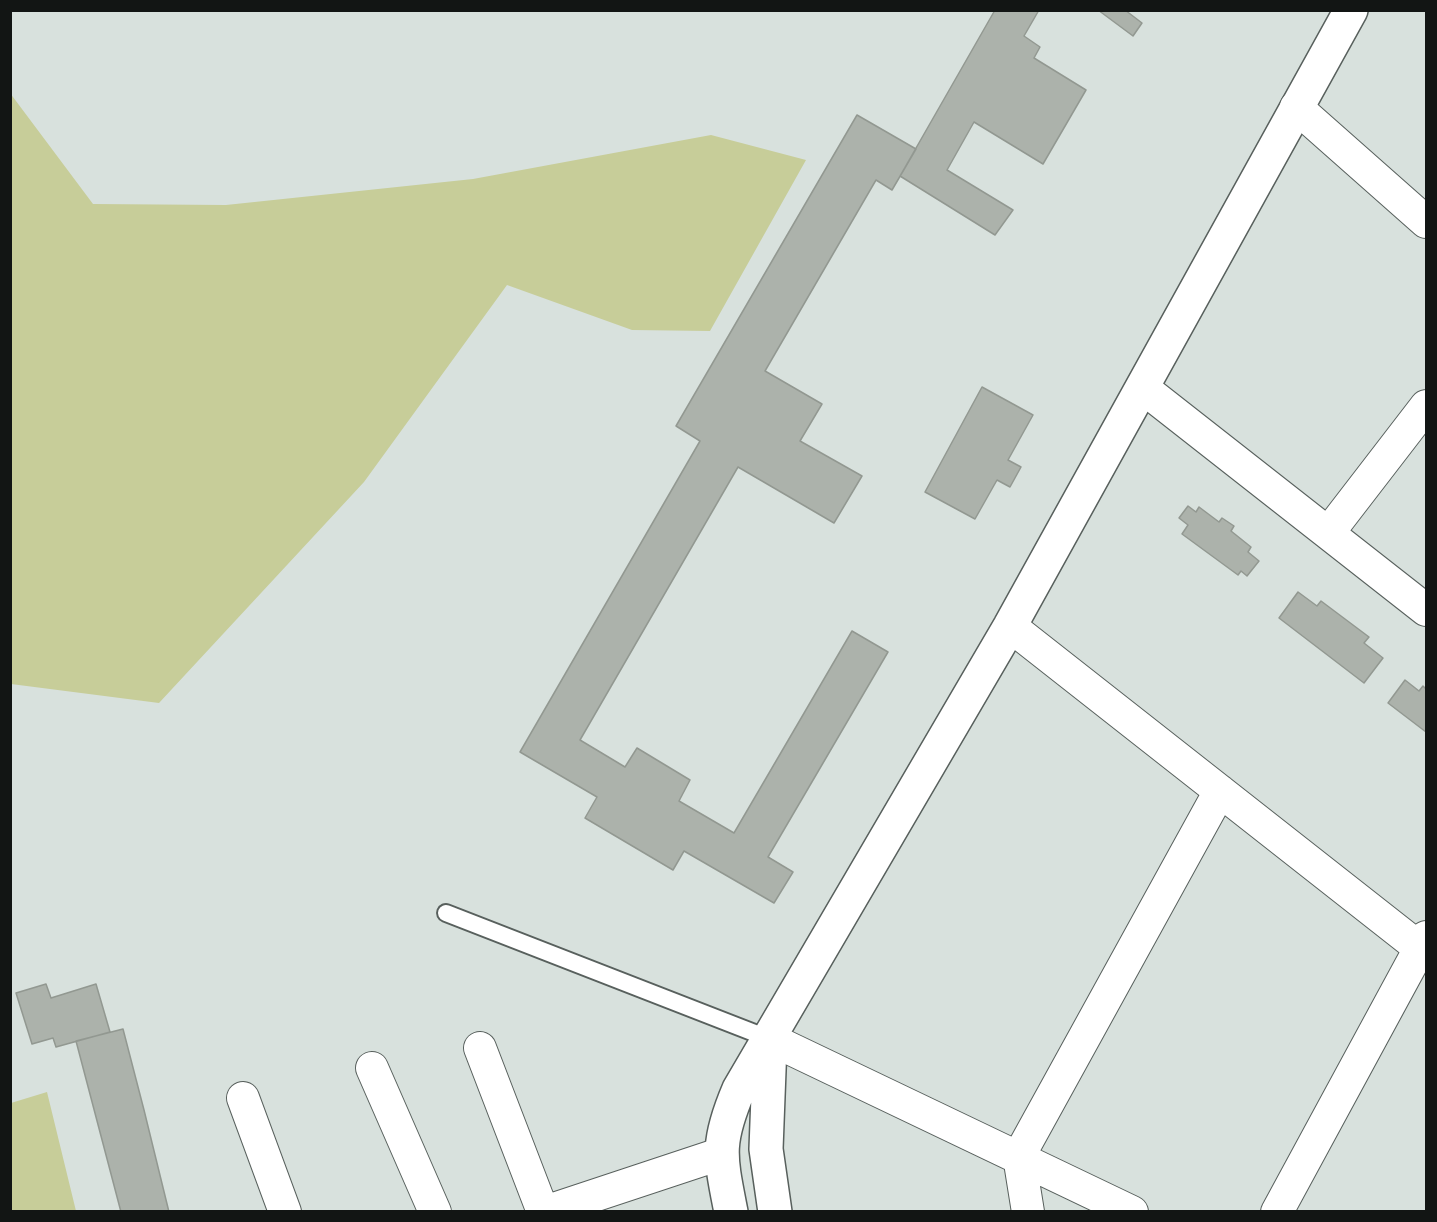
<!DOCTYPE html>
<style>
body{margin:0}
#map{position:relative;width:1437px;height:1222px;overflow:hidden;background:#d8e1dd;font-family:"DM Sans",sans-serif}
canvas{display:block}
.frame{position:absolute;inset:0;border:12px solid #121514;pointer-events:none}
</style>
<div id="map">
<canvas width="1437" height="1222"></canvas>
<div class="frame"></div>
</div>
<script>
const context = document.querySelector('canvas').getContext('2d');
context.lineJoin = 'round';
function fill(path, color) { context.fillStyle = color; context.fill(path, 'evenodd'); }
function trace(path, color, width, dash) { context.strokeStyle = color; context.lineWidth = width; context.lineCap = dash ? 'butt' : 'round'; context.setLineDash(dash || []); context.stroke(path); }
fill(new Path2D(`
 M10,93L93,204L226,205L473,179L711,135L806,160L710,331L632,330L507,285L364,482L159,703L11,684Z
 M47,1092L76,1211H11V1103Z`), '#c7cd99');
const building = new Path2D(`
 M995,10H1039L1024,36L1040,47L1034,58L1086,90L1043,164L974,122L947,170L1013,210L995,235L900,176Z
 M1098,10H1125L1142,23L1133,36Z
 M857,115L916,149L892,190L876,180L765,371L822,404L800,441L862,476L834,523L738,467L580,740L625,767L637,748L690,780L679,801L734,833L852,631L888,652L768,857L793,872L774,903L684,851L673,870L585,818L597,797L520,752L700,441L676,426Z
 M982,387L1033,415L1008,460L1021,467L1010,487L997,480L975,519L925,492Z
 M1188,506L1196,512L1199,507L1219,522L1222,518L1234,526L1231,531L1251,547L1248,552L1259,561L1247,576L1241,571L1238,575L1182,534L1188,525L1179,518Z
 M1298,592L1317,606L1321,601L1369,637L1364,643L1383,658L1364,683L1279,618Z
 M1405,680L1419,691L1423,686L1426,689V732L1388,703Z
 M46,984L51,998L96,984L110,1032L56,1047L53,1038L32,1044L16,993Z
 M123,1029L144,1110L169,1212H121L76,1041Z`);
fill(building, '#acb2ab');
trace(building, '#929891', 1.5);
const service = new Path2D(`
 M446,913L770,1039`);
const minor = new Path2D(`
 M1296,107L1426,222
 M1143,388L1426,610
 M1329,532L1426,406
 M1010,626L1426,953
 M770,1039L1132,1212
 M480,1048L543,1212
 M372,1068L435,1212
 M243,1098L285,1212
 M545,1212L720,1154
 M1028,1212L1019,1156L1220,791
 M1277,1212L1426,937`);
const tertiary = new Path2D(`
 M770,1044L766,1149L775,1212
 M731,1212C720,1156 716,1143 739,1089L1010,626L1351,10`);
trace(service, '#58605d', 20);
trace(minor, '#58605d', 34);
trace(tertiary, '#58605d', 36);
trace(service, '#fff', 16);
trace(minor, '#fff', 32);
trace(tertiary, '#fff', 33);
</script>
